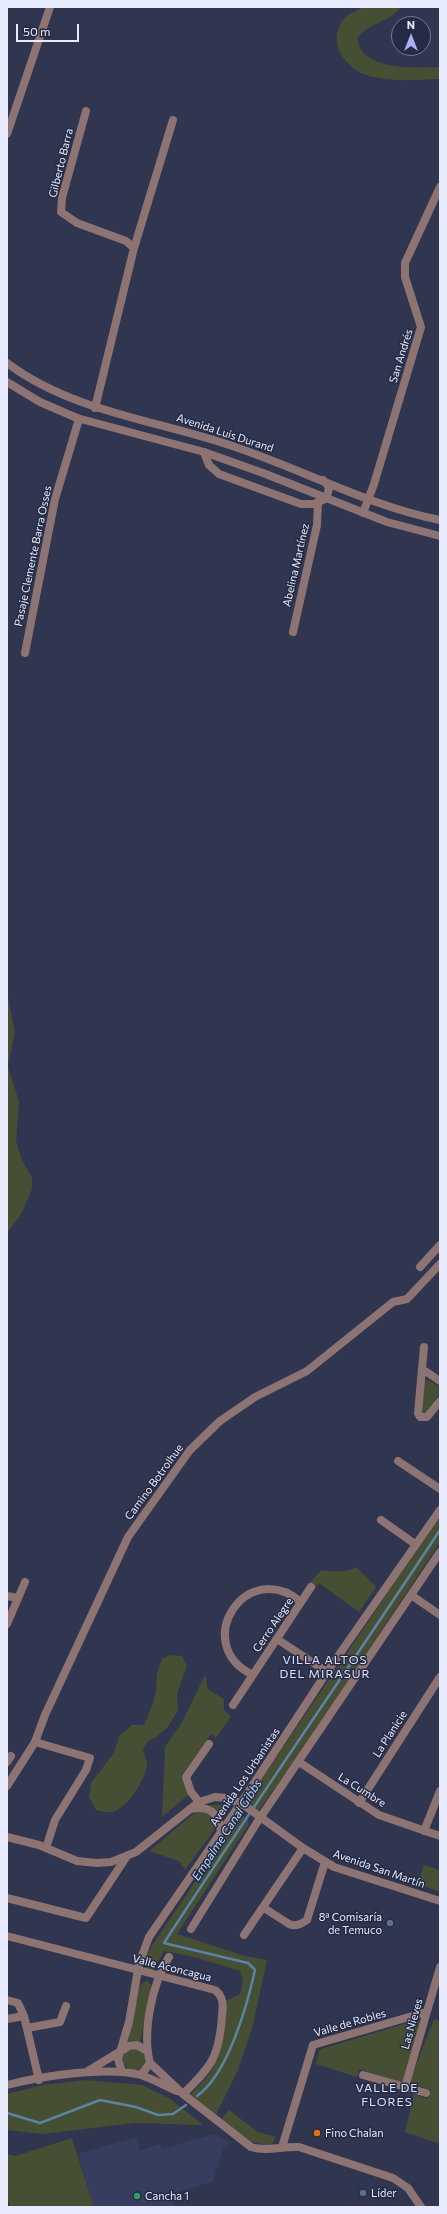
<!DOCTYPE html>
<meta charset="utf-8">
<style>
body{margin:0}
#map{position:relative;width:447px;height:2214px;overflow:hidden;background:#303550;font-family:Commissioner,sans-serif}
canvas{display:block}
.frame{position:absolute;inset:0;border:8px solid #e7ebfd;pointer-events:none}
.north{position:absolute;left:391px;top:16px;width:40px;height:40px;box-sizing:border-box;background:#262b45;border:1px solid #73788f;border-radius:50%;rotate:0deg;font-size:11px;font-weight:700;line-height:16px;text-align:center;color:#e7ebfd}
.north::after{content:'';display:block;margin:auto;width:14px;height:18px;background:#abaffb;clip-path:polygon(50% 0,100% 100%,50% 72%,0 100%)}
.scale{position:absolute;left:16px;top:24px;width:63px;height:18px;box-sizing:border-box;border:2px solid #e7ebfd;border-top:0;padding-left:5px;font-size:12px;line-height:14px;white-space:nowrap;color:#e7ebfd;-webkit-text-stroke:3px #262b45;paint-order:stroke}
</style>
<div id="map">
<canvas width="447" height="2214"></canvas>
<div class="frame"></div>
<div class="north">N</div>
<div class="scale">50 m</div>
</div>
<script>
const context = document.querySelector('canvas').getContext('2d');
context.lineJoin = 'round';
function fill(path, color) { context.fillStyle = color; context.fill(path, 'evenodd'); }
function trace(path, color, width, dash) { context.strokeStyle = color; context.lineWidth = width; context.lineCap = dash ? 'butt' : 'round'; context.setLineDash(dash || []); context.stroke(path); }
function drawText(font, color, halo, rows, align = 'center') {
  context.font = font + ' Commissioner,sans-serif'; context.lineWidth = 3; context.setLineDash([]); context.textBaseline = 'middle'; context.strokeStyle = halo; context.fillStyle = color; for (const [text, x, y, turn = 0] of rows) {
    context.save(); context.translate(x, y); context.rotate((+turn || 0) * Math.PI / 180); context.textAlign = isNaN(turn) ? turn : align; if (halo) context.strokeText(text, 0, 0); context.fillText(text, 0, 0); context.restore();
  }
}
fill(new Path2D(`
 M214,2134L231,2142L223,2149L213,2181L171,2194L175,2207H94L78,2154L136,2137L140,2150L160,2144L162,2149Z`), '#363d5e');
fill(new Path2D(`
 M363,7H401C390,23 366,23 357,39C363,71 414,68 440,67V79C417,80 392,82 369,76C346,70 326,42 343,20C347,14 357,11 363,7Z
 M7,992L15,1032L8,1066L19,1102L16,1141L22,1160L32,1178V1189L22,1213L7,1233Z
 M428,1380L440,1387V1393L422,1417V1381Z
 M440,1515V1542L299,1755L258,1811L247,1804L248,1799Z
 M356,1567L376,1587L359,1612L319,1583L314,1590L308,1585L321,1570C331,1572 347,1573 356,1567Z
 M171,1655L182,1656L187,1666L177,1694L178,1710L168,1727L156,1737L148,1741L143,1750C144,1755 147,1760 147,1765C146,1779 127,1810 111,1812C107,1813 101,1811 96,1810L89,1797L91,1783L113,1754L120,1735L132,1725H144C149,1713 155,1701 156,1688C158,1672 155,1673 163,1658Z
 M205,1675L208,1689L224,1699V1709L231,1717L216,1738L211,1734L182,1775L188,1795L162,1817L165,1747L182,1722Z
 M211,1805H220L230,1808L221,1818L219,1812L210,1806Z
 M197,1811H207L216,1823V1827L185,1870L179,1861L149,1851Z
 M243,1816L248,1820L249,1824L177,1934L245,1956L267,1960L252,2029L237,2072L216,2115L190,2095C225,2062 222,2046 226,2001L240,1994L243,1981L240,1971L194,1957L164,1951L154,1969L150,1973L145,1970C145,1961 147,1955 151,1947L239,1817Z
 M424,1865L440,1870V1892L417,1884Z
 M147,1980L151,1985L140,2044H127L140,1985Z
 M434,2019L440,2021V2144L405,2132L414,2094L428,2099L431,2090L412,2084L410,2080Z
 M417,2020L420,2023L403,2081L399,2082L359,2069L357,2077L316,2064L319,2051L324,2048Z
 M123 2059a11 11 0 1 1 22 0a11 11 0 1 1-22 0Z
 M85,2080L142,2085L169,2098L203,2125L135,2123L42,2134L7,2130V2094L43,2085Z
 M229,2110L258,2132L276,2137L273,2143C252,2149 236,2131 221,2119Z
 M72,2138L94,2207H10L7,2197V2154L15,2156Z`), '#464e34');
trace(new Path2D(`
 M197,2096C228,2074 247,2006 255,1970L248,1963L164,1943C254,1804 349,1668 440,1530
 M7,2113L40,2123L100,2100L136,2107L158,2115L173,2114L186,2105`), '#5b83a5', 2.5);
trace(new Path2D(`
 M86,111L62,198L61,212L77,223L126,241L134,248L95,408
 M7,134L50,7
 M134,248L173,120
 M204,452L209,465L219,474L301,504H314L327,498
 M363,513L374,484L421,327L405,277V263L440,187
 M293,632L317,525L318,503
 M25,653L55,499L79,419
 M420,1267L440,1245
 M424,1347L418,1413L420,1417H427L440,1401
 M422,1369L440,1381
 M398,1461L440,1489
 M381,1520L415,1544
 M411,1595L440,1615
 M7,1596L18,1598
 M7,1624L25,1582
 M277,1639L327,1672
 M253,1675C189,1644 247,1556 301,1602
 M233,1705L311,1587
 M35,1742L90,1758L86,1770L55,1820L46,1848
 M7,1762L11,1756
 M299,1762L379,1815L440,1836
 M199,1802L191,1792L186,1777L209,1744
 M359,1803L440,1677
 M424,1831L440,1791
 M7,1898L86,1918L127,1856
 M264,1908L289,1924C296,1927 301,1924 307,1920L325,1862
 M191,1929L256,1824L440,1552
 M244,1935L303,1848
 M7,1936L215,1990C224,1997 223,2005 222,2016C219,2057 212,2066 183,2094
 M7,2000L18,2003L24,2016L39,2080
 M7,2019L24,2016
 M27,2028L60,2022L66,2006
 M150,2063L183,2094L251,2147C267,2152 282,2146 299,2147L393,2178L408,2188L421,2207
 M88,2071L129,2046L137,2045L147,2051
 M122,2072L118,2059L129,2022L139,1964L149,1937L241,1803L327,1672L440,1510
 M141,2075L150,2063C142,2033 152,1983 169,1957
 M363,2075L426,2093
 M7,2085C41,2076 107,2066 141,2075C153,2079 165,2086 177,2091
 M405,2087L440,1967
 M282,2147L313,2045L426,2012`), '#8d7472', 8);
trace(new Path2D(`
 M7,363C74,413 158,420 235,447C304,470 369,506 440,520
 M7,382L40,402L77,418L204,452L263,473L387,522L440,536
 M323,480L329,487L327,498
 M7,1786L35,1742L45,1715L128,1537L190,1450L220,1421L255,1397L307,1371L393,1302L407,1299L440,1264
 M190,1809C210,1805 219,1813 221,1832
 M7,1837L39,1845L77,1861L97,1863L111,1862L136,1852L199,1802L215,1797L226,1798L241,1803L303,1848L334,1867L440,1901`), '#8d7472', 8);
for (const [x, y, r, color] of [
 [390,1923,4,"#5c6f8a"],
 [317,2133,4,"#e8710a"],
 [363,2193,4,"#5c6f8a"],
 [137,2196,4,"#2e9e5b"]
]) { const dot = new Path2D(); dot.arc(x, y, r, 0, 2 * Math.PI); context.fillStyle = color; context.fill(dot); trace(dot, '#262b45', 1.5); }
drawText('11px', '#e7ebfd', '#262b45', [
 ["Gilberto Barra",61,163,-76],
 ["San Andrés",401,356,-73],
 ["Avenida Luis Durand",225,433,18],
 ["Pasaje Clemente Barra Osses",33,556,-78],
 ["Abelina Martínez",296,565,-77],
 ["Camino Botrolhue",154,1482,-54],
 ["Cerro Alegre",273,1625,-56],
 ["La Planicie",390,1734,-57],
 ["Avenida Los Urbanistas",245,1777,-56],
 ["La Cumbre",362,1790,32],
 ["Avenida San Martín",379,1869,19],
 ["Valle Aconcagua",172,1968,14],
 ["Valle de Robles",350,2023,-16],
 ["Las Nieves",412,2024,-74]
]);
drawText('11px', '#e7ebfd', '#262b45', [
 ["8ª Comisaría",382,1917,"right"],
 ["de Temuco",382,1930,"right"],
 ["Fino Chalan",325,2133],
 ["Líder",371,2193],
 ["Cancha 1",145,2196]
], 'left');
context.letterSpacing = '1px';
drawText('12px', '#dae0fc', '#262b45', [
 ["VILLA ALTOS",325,1660],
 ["DEL MIRASUR",325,1674],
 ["VALLE DE",387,2088],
 ["FLORES",387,2102]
]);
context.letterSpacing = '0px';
drawText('italic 12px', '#b7dcfc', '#262b45', [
 ["Empalme Canal Gibbs",227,1830,-57]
]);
</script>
